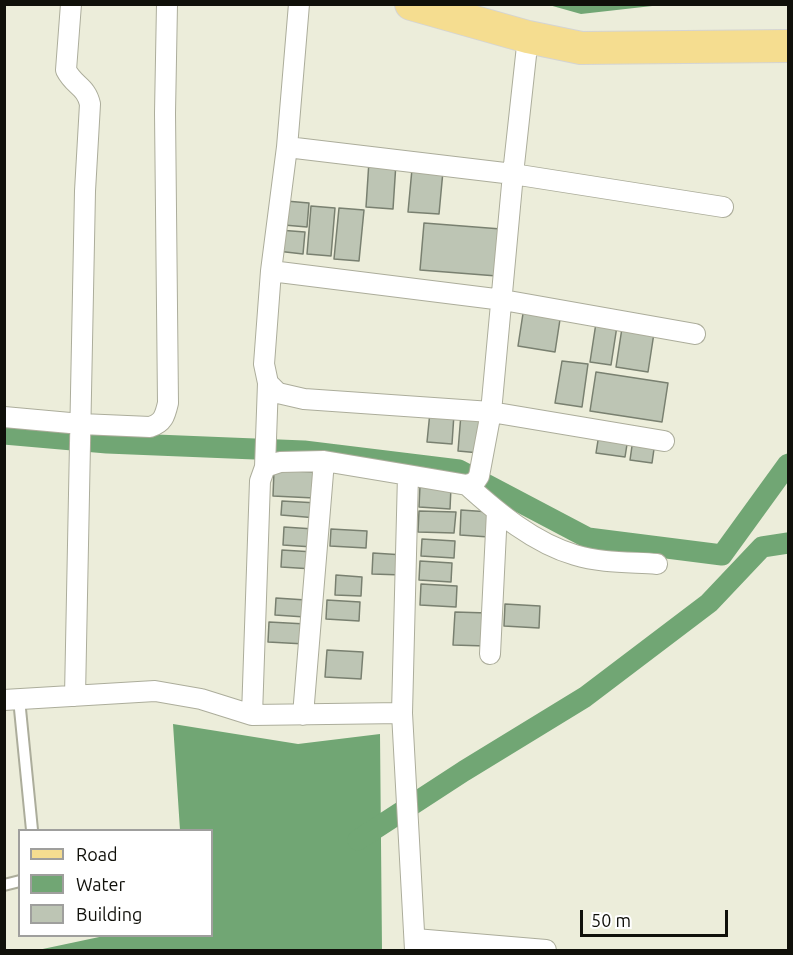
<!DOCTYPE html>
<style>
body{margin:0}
#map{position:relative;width:793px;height:955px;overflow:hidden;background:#ecedda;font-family:Ubuntu,sans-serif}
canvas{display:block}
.frame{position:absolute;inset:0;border:6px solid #10100a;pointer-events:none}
.legend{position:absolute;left:18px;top:829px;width:195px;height:108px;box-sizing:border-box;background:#fff;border:2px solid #9f9f9d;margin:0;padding:8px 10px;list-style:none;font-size:18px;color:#10100a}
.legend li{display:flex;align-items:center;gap:12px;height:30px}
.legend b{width:30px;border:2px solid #9f9f9d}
.scale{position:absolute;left:580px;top:910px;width:148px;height:27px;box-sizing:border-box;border:3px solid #10100a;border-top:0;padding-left:8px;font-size:18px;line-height:21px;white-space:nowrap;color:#10100a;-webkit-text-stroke:4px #fff;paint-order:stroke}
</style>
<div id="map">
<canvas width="793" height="955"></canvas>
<div class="frame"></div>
<ul class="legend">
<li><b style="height:8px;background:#f5dd90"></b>Road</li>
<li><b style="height:16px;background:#71a674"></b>Water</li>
<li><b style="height:16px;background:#bdc5b4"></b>Building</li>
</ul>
<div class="scale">50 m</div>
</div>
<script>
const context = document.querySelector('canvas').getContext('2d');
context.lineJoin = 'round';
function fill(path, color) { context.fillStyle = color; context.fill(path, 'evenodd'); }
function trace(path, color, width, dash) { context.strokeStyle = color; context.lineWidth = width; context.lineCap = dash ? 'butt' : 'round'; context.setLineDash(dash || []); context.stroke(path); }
fill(new Path2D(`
 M549,5H661L581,14Z
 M173,724L298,744L380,734L382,950H38L104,936H212V830H180Z`), '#71a674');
trace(new Path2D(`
 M4,434L107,443L304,451L459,470L588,538L722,555L788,464
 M358,840L464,771L585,697L709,603L762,547L788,543`), '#71a674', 21);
const building = new Path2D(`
 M369,161L396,163L393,209L366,207Z
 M412,169L443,171L439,214L408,212Z
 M286,201L309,203L307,227L284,225Z
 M311,206L335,208L331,256L307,254Z
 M339,208L364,210L359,261L334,259Z
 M424,223L501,229L497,276L420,270Z
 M279,230L305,232L303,254L277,251Z
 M524,307L561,313L555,352L518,346Z
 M596,323L617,326L611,365L590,362Z
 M622,328L654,333L648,372L616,367Z
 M562,361L588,364L582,407L555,403Z
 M596,372L668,383L662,422L590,411Z
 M430,412L454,414L452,444L427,442Z
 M461,414L483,416L480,453L458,451Z
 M599,434L628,438L625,457L596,453Z
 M633,439L655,442L652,463L630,460Z
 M274,470L315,472L314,498L273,496Z
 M420,486L451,487L450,509L419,507Z
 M282,501L318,503L317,518L281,515Z
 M461,510L490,512L489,537L460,535Z
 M419,511L456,512L454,533L418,532Z
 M284,527L314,529L313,547L283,545Z
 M331,529L367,531L366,548L330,546Z
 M422,539L455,541L454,558L421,556Z
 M282,550L314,552L313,569L281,567Z
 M373,553L404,555L403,575L372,574Z
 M420,561L452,563L451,582L419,580Z
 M336,575L362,577L361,596L335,595Z
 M421,584L457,586L456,607L420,605Z
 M276,598L306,600L305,617L275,615Z
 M327,600L360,602L359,621L326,619Z
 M505,604L540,606L539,628L504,626Z
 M455,612L488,613L486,646L453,645Z
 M269,622L306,624L305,644L268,642Z
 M327,650L363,652L361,679L325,677Z`);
fill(building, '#bdc5b4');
trace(building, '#798070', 1.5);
const service = new Path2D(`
 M19,699L32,830
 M4,885L20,881`);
const minor = new Path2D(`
 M71,4L66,70C74,86 86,86 90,104L85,191L75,696
 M299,4L287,147L271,271L264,364L268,383L278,393L304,399L491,412L664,441
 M287,147L513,174L723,207
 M271,271L503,300L695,334
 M4,417L81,424L150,427C163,423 165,416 168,403L165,113L167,4
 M265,467L268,383
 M467,485C498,513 534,543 575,555C601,563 630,562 657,564
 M490,654L497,511
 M4,700L155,691L201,699L252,715L402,713
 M252,715L260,481L265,467L280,462L324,461
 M303,715L324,461L408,475
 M415,939L546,950
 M415,950L402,713L408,475L467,485L475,482L479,476L491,412L513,174L528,37`);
const primary = new Path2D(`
 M411,4L528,37L581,48L788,46`);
trace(service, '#acad9b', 14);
trace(minor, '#acad9b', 22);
trace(primary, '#d4d4d3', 34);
trace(service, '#fff', 10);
trace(minor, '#fff', 20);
trace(primary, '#f5dd90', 32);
</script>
